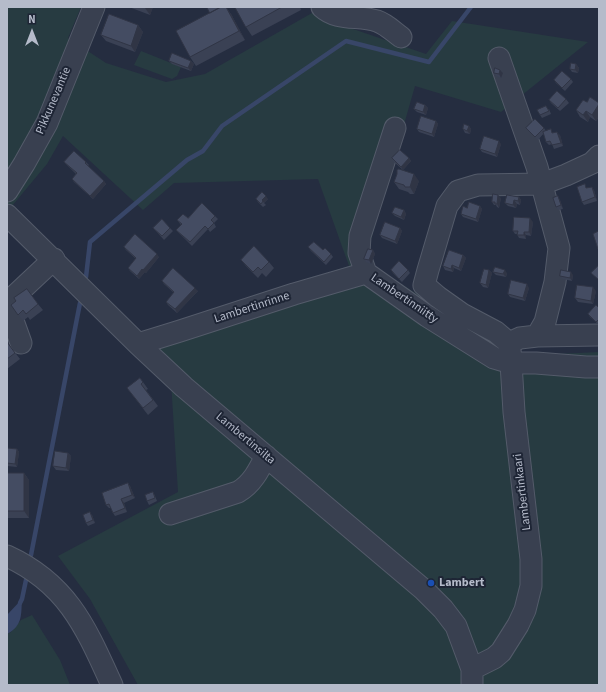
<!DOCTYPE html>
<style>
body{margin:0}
#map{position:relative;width:606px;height:692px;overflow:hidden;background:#252d40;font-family:"Source Sans 3",sans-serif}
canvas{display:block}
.frame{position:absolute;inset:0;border:8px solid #b5bbca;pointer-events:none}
.north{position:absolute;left:12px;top:12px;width:40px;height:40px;-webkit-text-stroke:3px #1e2535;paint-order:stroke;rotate:0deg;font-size:11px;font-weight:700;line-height:16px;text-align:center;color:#b5bbca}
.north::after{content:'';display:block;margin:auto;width:14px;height:18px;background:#b5bbca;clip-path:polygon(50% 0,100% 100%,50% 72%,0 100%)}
</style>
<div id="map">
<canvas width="606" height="692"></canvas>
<div class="frame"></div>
<div class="north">N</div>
</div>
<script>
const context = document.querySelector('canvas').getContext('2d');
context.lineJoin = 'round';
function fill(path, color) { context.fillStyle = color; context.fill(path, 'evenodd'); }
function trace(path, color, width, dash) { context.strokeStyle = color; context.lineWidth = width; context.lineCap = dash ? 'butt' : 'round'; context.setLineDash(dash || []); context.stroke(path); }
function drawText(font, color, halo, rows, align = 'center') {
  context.font = font + ' "Source Sans 3",sans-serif'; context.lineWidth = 4; context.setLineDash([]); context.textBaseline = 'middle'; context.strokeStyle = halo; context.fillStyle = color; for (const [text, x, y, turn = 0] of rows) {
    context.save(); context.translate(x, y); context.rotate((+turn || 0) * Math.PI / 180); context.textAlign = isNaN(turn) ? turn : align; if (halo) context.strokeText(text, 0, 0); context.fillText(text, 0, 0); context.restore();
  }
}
fill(new Path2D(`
 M7,7H81L68,38L106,63L166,82L205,74L319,9L324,19L426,54L452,21L588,42L501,112L415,86L365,261L515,356L599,352V685H138L90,599L58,556L178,492L171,382L135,334L349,266L318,179L174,183L143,210L63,136L47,164L12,206L7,204Z
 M141,51L181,67L177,76L172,79L134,65Z
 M32,615L60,660L70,685H7V634L11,632L21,620Z`), '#273b41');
fill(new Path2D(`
 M22,599C21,614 23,626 7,634V615Z`), '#384668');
trace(new Path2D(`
 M86,277L90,242L187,160L203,151L222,126L346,41L429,62L471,7
 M31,555L80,303
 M20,603L22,599L26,580`), '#384668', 4.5);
const minor = new Path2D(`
 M322,7C337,21 359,15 377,21C386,24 394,32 401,37
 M499,58L537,167L559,248L555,282L545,322L537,336L520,338L509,343
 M395,128L360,236L359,253L366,273L427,316L494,358L511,363H536L586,367H599
 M7,191L24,164L47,123L94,7
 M7,215L138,344L184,387L424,590L443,609L456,626L472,669V685
 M7,303L54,259
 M7,304L21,343
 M537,336L599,335
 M138,344L180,331L294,294L366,273
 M507,361L511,358L509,343L496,332L462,314L438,297L424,285L428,270L447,206L458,191L478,185L542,184L566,175L592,163L599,156
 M170,514L238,492C252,484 259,470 266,456
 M7,556C68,584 86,628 112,685
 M472,669L494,658L501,652L518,625L525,610L531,586V559L514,412L511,363`);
trace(minor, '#545b6a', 23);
trace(minor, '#394050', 21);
fill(new Path2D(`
 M129,7H153L150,15Z
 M207,7H226L231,14L245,40L196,66L190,57L210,13Z
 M235,7H300L301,10L252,36L246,27Z
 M138,25L143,32L135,52L106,41L101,35Z
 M169,61H191L194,64L191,71L172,64Z
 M576,64L579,68L578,73L572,72L570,69Z
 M500,70L503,73L501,78L496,76L494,73Z
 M571,79L573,82L565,91L556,83L554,80Z
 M566,99L569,103L560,111L551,103L549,100Z
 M587,102L599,103V117L596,121L590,117L588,122L580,117L576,110Z
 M425,105L428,108L426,115L417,112L414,109Z
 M549,109L551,114L542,118L540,115Z
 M436,121L438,124L434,137L419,132L417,129Z
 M469,126L471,129L470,134L465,133L463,129Z
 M526,128H544L546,131L560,135L563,146L554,149L552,144L549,145L546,142L544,133L538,140L529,132Z
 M501,144L497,157L482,152L480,149Z
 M392,158H409L411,161L403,170L394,162Z
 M64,162H86L89,165L88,166L104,181L106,184L93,199L74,182L72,179L76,174Z
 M419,181L414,194H410L408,192L399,189L394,182Z
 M587,188L594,190L597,201L584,205L582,202Z
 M519,197L521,200L520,205L517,204L516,208L508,206L505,203Z
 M501,198L499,208L497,207L496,205H494L492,202Z
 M256,199H268L264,203L266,205L263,207L258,202Z
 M560,200L563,209L558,210L556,207Z
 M480,206L482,209L478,222L463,217L461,214L467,208Z
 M404,210L406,214L404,220L395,216L392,213Z
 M215,216L218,219L214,223L216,227L210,232L208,229L192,246L176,230L181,225L177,220L188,218Z
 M533,222L531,236L526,235V239L519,238L517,234H515L513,231Z
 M153,228H170L173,231L164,240L156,231Z
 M400,228L402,231L397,244L382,238L380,235Z
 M124,247L159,257L146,273L145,272L139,279L130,271L128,268L136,259L126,250Z
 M308,247L323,250L331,254L333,257L326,265L311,251Z
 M373,250L375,254L371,264L366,262L364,259Z
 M463,255L466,258L461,271L454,268L453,272L445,270L443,266Z
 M241,260L269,262L274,268L266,277L262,273L258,278L246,266Z
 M391,270H408L410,273L402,282L393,273Z
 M489,270L492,273L488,288L483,287L480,283Z
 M493,272L507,273L506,277L496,275Z
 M573,275L572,281L563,279L560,276Z
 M162,281L198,291L177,313L168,305L166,302L174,293L164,284Z
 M529,288L525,301L510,297L508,294Z
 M596,291L593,304L578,302L575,298Z
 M38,304L43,310L30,320L28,317L23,321L11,305Z
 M599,308V325L590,317L588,314Z
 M7,342L20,359L7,369Z
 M143,382L148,389L146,390L158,406L148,415L127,388Z
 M7,448L17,449L19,452L17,467L7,466Z
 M68,453L71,456L69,471L56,470L53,466Z
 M7,473H24L29,480V518H8L7,516Z
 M128,483L130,486L135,498L124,503L127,512L115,516L113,513L111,508H109L106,505Z
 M153,492L155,496L157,501L149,505L147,501Z
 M92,515L95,523L88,526L86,523Z`), '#3a4154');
fill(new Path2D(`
 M146,7H153L150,15L145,8Z
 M226,7L231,14L245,40L239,31Z
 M138,25L143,32L135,52L131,46Z
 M191,61L194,64L191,71L188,68Z
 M576,64L579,68L578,73L575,70Z
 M500,70L503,73L501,78L499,74Z
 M599,104V117L596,121L592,115Z
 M425,105L428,108L426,115L423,112Z
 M586,111L590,117L588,122L583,115Z
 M436,121L438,124L434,137L432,134Z
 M469,126L471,129L470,134L467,131Z
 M557,132L560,135L563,146L561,143Z
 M499,141L501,144L497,157L495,154Z
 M409,158L411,161L403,170L401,167Z
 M414,174L419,181L414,194L410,187Z
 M104,181L106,184L93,199L90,196Z
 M592,187L594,190L597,201L595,197Z
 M498,195L501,198L499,208L497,204Z
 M266,196L268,199L264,203L262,200Z
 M558,196L560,200L563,209L561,205Z
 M519,197L521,200L520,205L518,201Z
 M514,200L517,204L516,208L513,205Z
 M480,206L482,209L478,222L476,219Z
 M404,210L406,214L404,220L401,217Z
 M530,218L533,222L531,236L529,232Z
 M400,228L402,231L397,244L395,241Z
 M524,232L526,235V239L524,235Z
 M373,250L375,254L371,264L369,260Z
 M157,254L159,257L146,273L143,270Z
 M463,255L466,258L461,271L459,268Z
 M452,265L454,268L453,272L451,269Z
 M142,269L145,272L139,279L137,276Z
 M489,270L492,273L488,288L486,285Z
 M505,270L507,273L506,277L503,274Z
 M571,272L573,275L572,281L570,278Z
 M527,284L529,288L525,301L523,298Z
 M593,287L596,291L593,304L591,301Z
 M195,288L198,291L177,313L175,309Z
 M17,449L19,452L17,467L15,464Z
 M68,453L71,456L69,471L66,468Z
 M24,473L29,480V518L24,511Z
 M128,483L130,486L135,498L132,495Z
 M121,499L124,503L127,512L125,508Z
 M90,512L92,515L95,523L93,520Z`), '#303545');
const building = new Path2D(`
 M207,7H221L210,13Z
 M221,7H226L239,31L190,57L176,31Z
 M235,7H282L246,27Z
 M109,14L138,25L131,46L101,35Z
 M172,53L191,61L188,68L169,61Z
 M571,63L576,64L575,70L570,69Z
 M495,68L500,70L499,74L494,73Z
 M562,71L571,79L562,88L554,80Z
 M557,91L566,99L558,108L549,100Z
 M590,97L599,103V104L592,115L586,111L583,115L576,110L583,100L587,102Z
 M417,102L425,105L423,112L414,109Z
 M546,106L549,111L540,115L537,110Z
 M421,116L436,121L432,134L417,129Z
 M535,119L544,128L535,137L526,128Z
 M464,124L469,126L467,131L463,129Z
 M551,129L552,133L557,132L561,143L552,145L550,141L546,142L543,132Z
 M484,136L499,141L495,154L480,149Z
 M400,150L409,158L401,167L392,158Z
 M74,151L86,162L85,163L104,181L90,196L72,179L77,173L64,162Z
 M399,169L414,174L410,187H405L404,185L394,182L397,174V170Z
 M585,184L586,188L592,187L595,197L582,202L577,187Z
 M262,192L266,196L262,200L263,201L261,204L256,199Z
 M493,194L498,195L497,204H495V202H492Z
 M507,195L519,197L518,201L514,200L513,205L505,203Z
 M558,196L561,205L556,207L553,198Z
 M469,202L480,206L476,219L461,214L463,206L467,208Z
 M202,203L215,216L211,220L214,223L208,229L205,226L190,242L176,230L182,224L177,220L183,214L188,218Z
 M395,207L404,210L401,217L392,213Z
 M514,217L530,218L529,232H524V235H517L518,231H513Z
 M162,219L170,228L162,236L153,228Z
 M385,222L400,228L395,241L380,235Z
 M599,231V248L598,249L593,234Z
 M135,234L157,254L143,270L142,269L137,276L128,268L136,258L124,247Z
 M314,242L323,250L325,248L331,254L324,262L308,247Z
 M254,246L269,262L261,270L258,267L253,272L241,260Z
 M368,249L373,250L369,260L364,259Z
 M449,250L463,255L459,268L452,265L451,269L443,266Z
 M399,261L408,270L399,279L391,270Z
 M599,265V280L591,273Z
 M495,267L505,270L503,274L493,272Z
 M173,268L195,288L175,309L166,302L174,292L162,281Z
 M484,269L489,270L486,285L480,283Z
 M561,270L571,272L570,278L560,276Z
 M511,280L527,284L523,298L508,294Z
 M577,285L593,287L591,301L575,298Z
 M27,289L38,304L26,314L23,310L18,315L11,305L16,301L14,298Z
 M596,305L599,308V319L596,322L588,314Z
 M7,342L15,353L7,359Z
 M140,378L143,382L141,384L153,400L143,408L127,388Z
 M7,448L17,449L15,464L7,463Z
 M55,451L68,453L66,468L53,466Z
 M7,473H24V511H7Z
 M128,483L132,495L121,499L125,508L113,513L109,504L106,505L102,493Z
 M153,492L155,498L147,501L145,495Z
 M90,512L93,520L86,523L83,515Z`);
fill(building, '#444c62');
trace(building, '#303545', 1);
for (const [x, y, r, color] of [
 [431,583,4,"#1a4fb4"]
]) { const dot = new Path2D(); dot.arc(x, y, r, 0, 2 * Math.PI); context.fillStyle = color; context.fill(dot); trace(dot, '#1e2535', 1.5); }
drawText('12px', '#b5bbca', '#1e2535', [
 ["Pikkunevantie",54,101,-67],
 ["Lambertinniitty",404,299,34],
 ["Lambertinrinne",252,308,-18],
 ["Lambertinsilta",245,439,40],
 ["Lambertinkaari",523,492,-97]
]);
drawText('bold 12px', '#b5bbca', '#1e2535', [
 ["Lambert",439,583]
], 'left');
</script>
